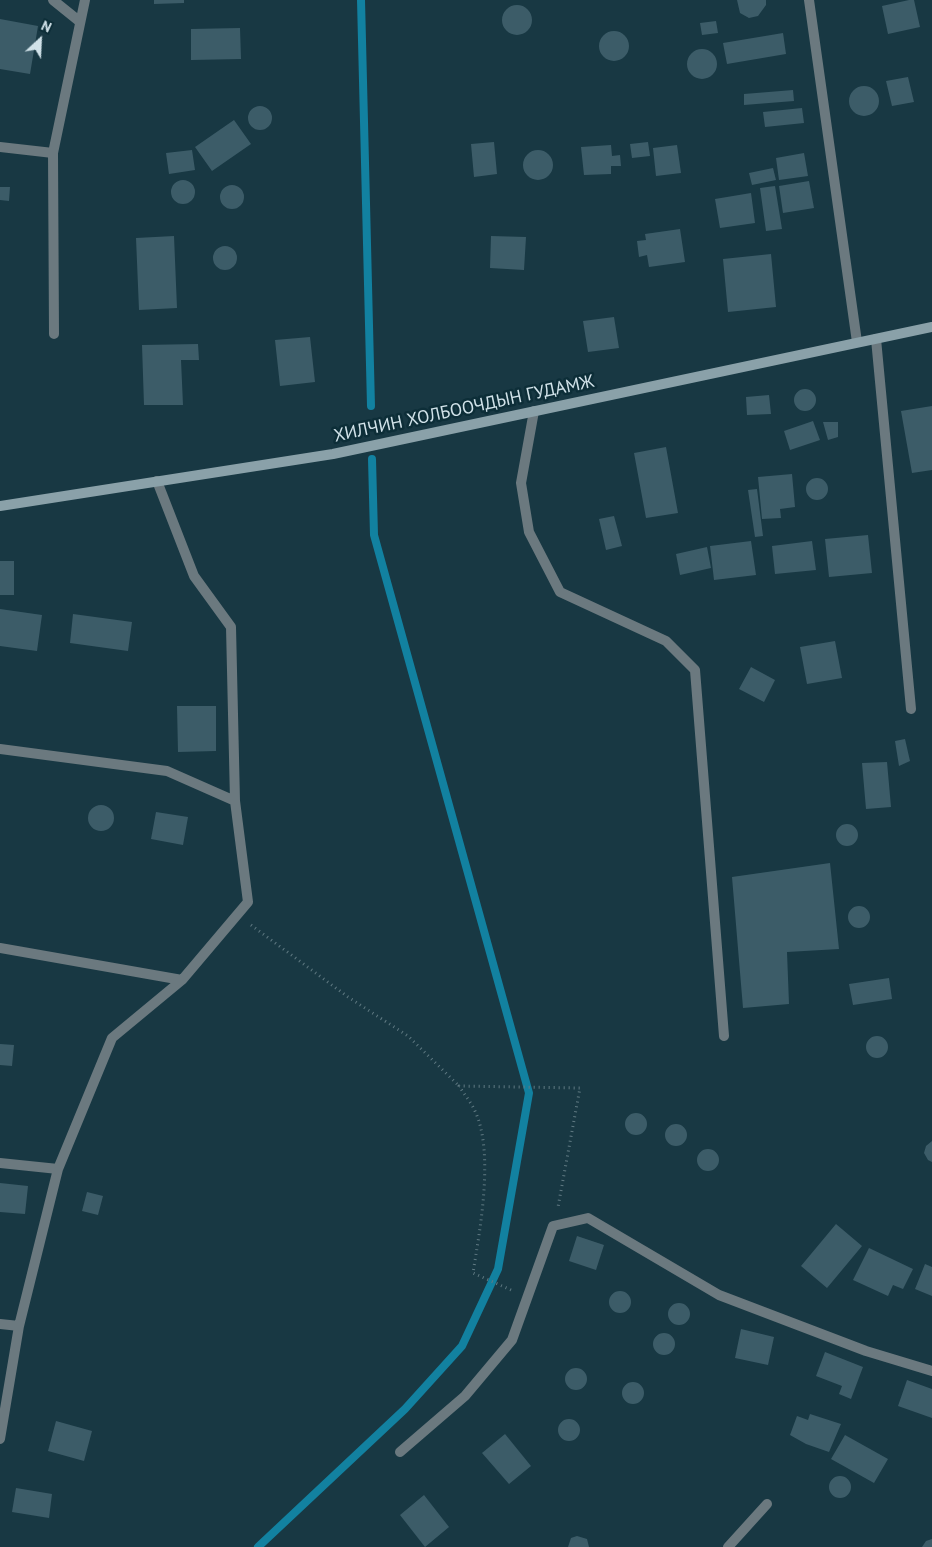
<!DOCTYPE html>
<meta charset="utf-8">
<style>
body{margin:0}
#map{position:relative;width:932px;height:1547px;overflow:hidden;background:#183843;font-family:"PT Sans",sans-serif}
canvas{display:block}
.north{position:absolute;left:15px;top:15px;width:50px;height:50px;-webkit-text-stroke:4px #0d2e38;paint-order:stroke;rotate:25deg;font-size:14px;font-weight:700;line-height:20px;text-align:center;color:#d1e2e9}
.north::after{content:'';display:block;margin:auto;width:18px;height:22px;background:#d1e2e9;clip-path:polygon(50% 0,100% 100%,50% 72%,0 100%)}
</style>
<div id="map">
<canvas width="932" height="1547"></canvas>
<div class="north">N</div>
</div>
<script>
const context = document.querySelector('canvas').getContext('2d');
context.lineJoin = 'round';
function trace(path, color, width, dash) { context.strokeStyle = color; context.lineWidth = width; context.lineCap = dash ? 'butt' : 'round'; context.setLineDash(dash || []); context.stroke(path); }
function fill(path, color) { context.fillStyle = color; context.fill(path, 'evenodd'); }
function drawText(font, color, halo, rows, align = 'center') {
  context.font = font + ' "PT Sans",sans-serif'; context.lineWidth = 5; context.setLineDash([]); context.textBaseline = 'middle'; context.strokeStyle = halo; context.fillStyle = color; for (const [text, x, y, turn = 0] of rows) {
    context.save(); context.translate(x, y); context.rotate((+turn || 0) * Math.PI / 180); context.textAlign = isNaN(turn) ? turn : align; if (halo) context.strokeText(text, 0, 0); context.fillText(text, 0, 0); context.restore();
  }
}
trace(new Path2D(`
 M361,0L371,406
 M258,1547L405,1409L462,1346L498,1269L529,1093L374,535L372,459`), '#1281a0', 8);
fill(new Path2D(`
 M154,0H184V3L154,4Z
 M737,0H766V5L758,16L749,18L740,13Z
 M909,0H914L920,27L888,34L882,6Z
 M502 20a15 15 0 1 1 30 0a15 15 0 1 1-30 0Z
 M0,19L38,26L30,74L0,69Z
 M716,21L718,33L702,35L700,23Z
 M240,28L241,59L191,60V29Z
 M599 46a15 15 0 1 1 30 0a15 15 0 1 1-30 0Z
 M783,33L786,54L727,64L723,43Z
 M687 64a15 15 0 1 1 30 0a15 15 0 1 1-30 0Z
 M908,77L914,102L892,106L886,81Z
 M849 101a15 15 0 1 1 30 0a15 15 0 1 1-30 0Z
 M793,90L794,101L744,105V94Z
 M248 118a12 12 0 1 1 24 0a12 12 0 1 1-24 0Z
 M802,108L804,123L765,127L763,112Z
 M234,120L251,144L212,171L195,147Z
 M494,142L497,174L474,177L471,144Z
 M648,142L650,156L632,158L630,144Z
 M611,145L612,156L620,155L621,166H611V174L584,175L581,147Z
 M677,145L681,173L656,176L653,148Z
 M192,150L195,170L169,174L166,153Z
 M523 165a15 15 0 1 1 30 0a15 15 0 1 1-30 0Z
 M804,153L808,176L779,180L776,158Z
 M773,168L776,180L752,185L749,173Z
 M171 192a12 12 0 1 1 24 0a12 12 0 1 1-24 0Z
 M809,181L814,208L783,213L779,186Z
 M220 197a12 12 0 1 1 24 0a12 12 0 1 1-24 0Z
 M775,186L782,229L766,231L760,188Z
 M0,187H10L9,201L0,200Z
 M751,193L755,223L720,228L715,199Z
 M680,229L685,262L649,267L647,255L639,257L637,241L646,240L645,234Z
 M174,236L177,308L139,310L136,238Z
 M491,236L526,237L524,270L490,268Z
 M213 258a12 12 0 1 1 24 0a12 12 0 1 1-24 0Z
 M771,254L776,307L728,312L723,259Z
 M614,317L619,348L588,352L583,321Z
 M310,337L315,382L280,386L275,340Z
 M198,344L199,360H181L183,405H144L142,345Z
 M794 400a11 11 0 1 1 22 0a11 11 0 1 1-22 0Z
 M769,395L771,414L747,415L746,397Z
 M932,406V470L912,473L901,411Z
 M813,421L820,440L790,450L784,431Z
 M823,422H838V437L828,440Z
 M666,447L678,513L646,518L634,453Z
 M792,474L795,507L780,509L781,518L762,519L758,477Z
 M806 489a11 11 0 1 1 22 0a11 11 0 1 1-22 0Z
 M757,489L763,536L755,537L748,490Z
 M614,516L622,546L606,550L599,519Z
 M868,535L872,573L829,577L825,539Z
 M751,541L756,575L714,580L710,546Z
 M812,541L816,570L775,574L772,546Z
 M707,547L711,568L680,575L676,554Z
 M0,561H14V595H0Z
 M0,609L42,615L37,651L0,646Z
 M73,614L132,622L128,651L70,643Z
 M835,641L842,678L807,684L800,647Z
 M751,667L775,680L764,702L739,689Z
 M177,706H216V751L178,752Z
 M905,739L910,761L899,766L895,741Z
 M887,762L891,807L866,809L862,763Z
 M88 818a13 13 0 1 1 26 0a13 13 0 1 1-26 0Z
 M156,812L188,817L183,845L151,839Z
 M836 835a11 11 0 1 1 22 0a11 11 0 1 1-22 0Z
 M830,863L839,949L787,952L789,1004L743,1008L732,877Z
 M848 917a11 11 0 1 1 22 0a11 11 0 1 1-22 0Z
 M889,978L892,999L853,1005L849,984Z
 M866 1047a11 11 0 1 1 22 0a11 11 0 1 1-22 0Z
 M0,1044L14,1045L12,1066L0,1065Z
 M625 1124a11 11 0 1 1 22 0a11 11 0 1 1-22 0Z
 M665 1135a11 11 0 1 1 22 0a11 11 0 1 1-22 0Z
 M932,1141V1162L928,1160L924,1153L926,1146Z
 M697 1160a11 11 0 1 1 22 0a11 11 0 1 1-22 0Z
 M0,1183L28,1186L25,1214L0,1212Z
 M87,1192L103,1196L98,1215L82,1211Z
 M836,1224L862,1246L827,1288L801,1266Z
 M577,1236L604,1245L596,1270L569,1261Z
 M869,1248L913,1269L903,1289L893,1285L888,1296L853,1280Z
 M925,1264L932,1267V1296L915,1289Z
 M609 1302a11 11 0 1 1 22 0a11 11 0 1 1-22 0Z
 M668 1314a11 11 0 1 1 22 0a11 11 0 1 1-22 0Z
 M741,1329L774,1337L768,1365L735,1358Z
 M653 1344a11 11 0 1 1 22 0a11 11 0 1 1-22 0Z
 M825,1352L863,1367L851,1399L839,1394L842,1386L816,1376Z
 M565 1379a11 11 0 1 1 22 0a11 11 0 1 1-22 0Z
 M907,1380L932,1389V1418L898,1406Z
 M622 1393a11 11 0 1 1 22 0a11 11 0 1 1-22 0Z
 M810,1414L841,1424L829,1452L806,1444L790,1435L797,1416L808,1420Z
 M558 1430a11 11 0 1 1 22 0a11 11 0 1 1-22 0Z
 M56,1421L92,1431L84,1461L48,1451Z
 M505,1434L531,1466L509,1484L482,1453Z
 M845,1435L888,1459L874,1483L831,1459Z
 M829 1487a11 11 0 1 1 22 0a11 11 0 1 1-22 0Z
 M16,1488L52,1494L49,1518L12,1512Z
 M424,1495L449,1527L425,1547L400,1515Z
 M577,1536L587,1539L589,1547H568L571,1538Z
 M932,1539V1547H922L926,1541Z`), '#3c5c68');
trace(new Path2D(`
 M251,925L348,997L408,1036L459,1086
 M511,1290L473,1273C480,1229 495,1150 474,1109C470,1101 464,1094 459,1086L580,1088L558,1207`), '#607a83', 3, [1, 4]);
trace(new Path2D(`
 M53,0L79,21
 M0,147L53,153L54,334
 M53,153L85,0
 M534,411L521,483L529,532L560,592L666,641L695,670L724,1036
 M728,1547L767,1504`), '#6b797f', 10);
trace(new Path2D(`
 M809,0L857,342
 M876,339L911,709
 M0,749L167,771L235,801
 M0,948L182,980
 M0,1163L58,1169
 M0,1324L19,1326
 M0,1439L19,1326L58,1169L112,1038L182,980L248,902L235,801L231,627L194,576L157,481
 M400,1452L465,1396L512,1340L553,1226L588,1218L719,1295L866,1351L932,1371`), '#6b797f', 10);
trace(new Path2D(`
 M0,506L333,454L932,327`), '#8aa1a9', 10);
drawText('18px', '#d1e2e9', '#0d2e38', [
 ["ХИЛЧИН ХОЛБООЧДЫН ГУДАМЖ",464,409,-12]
]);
</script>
